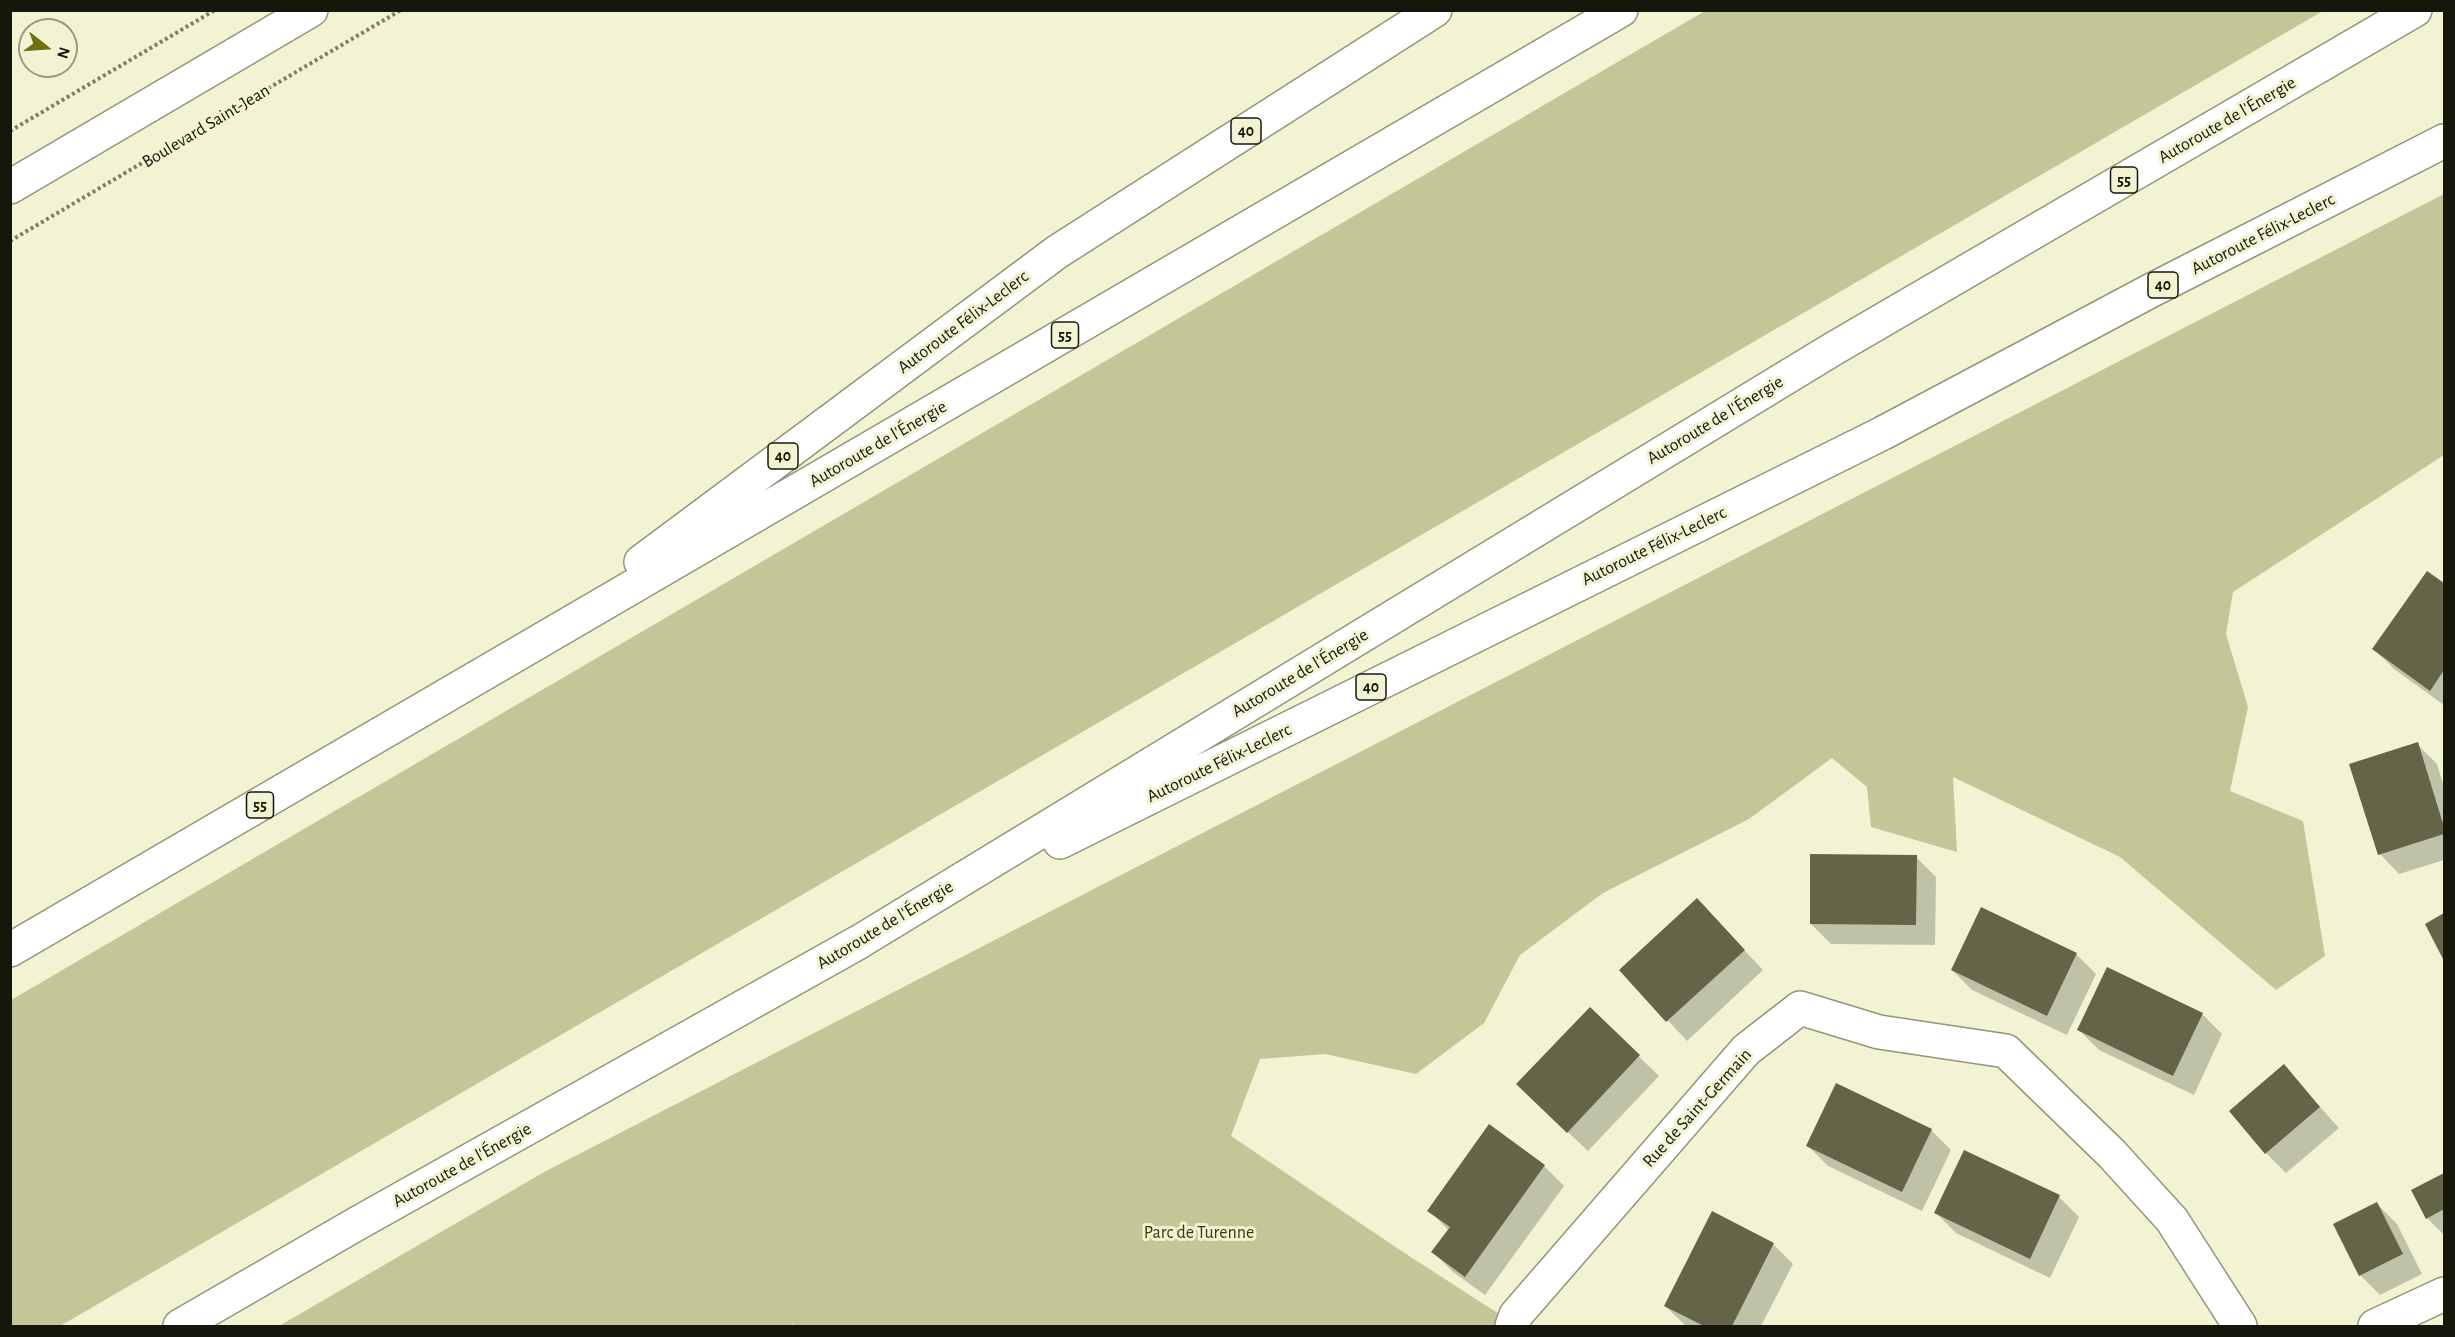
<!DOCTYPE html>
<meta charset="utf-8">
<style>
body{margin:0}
#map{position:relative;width:2455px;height:1337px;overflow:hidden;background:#f1f3d3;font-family:"Alegreya Sans",sans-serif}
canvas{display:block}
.frame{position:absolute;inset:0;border:12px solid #16170b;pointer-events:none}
.north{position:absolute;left:18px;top:18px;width:60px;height:60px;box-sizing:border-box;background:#f1f3d3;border:2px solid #999b83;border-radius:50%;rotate:107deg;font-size:16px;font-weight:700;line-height:24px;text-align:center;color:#16170b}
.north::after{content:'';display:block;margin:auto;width:21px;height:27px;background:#6f6e10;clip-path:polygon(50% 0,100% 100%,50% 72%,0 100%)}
</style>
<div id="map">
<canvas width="2455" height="1337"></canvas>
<div class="frame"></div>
<div class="north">N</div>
</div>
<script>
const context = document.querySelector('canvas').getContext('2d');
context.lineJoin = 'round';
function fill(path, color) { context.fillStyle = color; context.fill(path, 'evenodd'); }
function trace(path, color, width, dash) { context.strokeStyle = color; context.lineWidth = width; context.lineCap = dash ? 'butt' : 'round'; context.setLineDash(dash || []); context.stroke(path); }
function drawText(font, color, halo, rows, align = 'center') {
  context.font = font + ' "Alegreya Sans",sans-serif'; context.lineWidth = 6; context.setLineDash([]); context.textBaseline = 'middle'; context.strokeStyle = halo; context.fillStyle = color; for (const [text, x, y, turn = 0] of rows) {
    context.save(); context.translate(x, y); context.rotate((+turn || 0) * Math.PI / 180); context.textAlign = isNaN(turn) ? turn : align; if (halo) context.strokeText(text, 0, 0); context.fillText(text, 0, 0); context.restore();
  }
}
fill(new Path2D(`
 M1705,11H2323L60,1326H11V1000Z
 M2444,194V455L2233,592L2226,634L2248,707L2230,791L2303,821L2325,956L2276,990L2120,857L1953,777L1957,852L1871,827L1867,787L1832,758L1749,819L1603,893L1520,955L1484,1023L1416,1074L1325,1054L1260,1059L1231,1136L1400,1250L1513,1323L1512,1326H794L793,1324L789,1326H279L546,1171Z`), '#c4c698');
fill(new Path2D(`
 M2427,573L2444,585V705L2394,669L2374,649Z
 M2417,744L2437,764L2444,787V860L2399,874L2380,854Z
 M1916,857L1936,877L1935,945L1831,944L1811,924Z
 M1697,900L1763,970L1687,1041L1621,970Z
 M2444,915V957L2427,924Z
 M2076,954L2096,974L2067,1035L1972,990L1952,970Z
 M1590,1009L1659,1076L1588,1151L1538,1104Z
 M2202,1014L2222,1034L2194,1095L2099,1050L2079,1030Z
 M2283,1066L2339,1128L2286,1173L2266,1153Z
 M1931,1130L1951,1150L1922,1211L1828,1166L1808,1146Z
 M1544,1166L1564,1186L1485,1295L1453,1272L1433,1252L1449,1231L1429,1210Z
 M2444,1174V1235L2427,1218L2413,1191Z
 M2059,1197L2079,1217L2050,1278L1956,1233L1936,1213Z
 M2377,1204L2397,1224L2422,1274L2380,1295L2360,1275Z
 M1773,1244L1793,1264L1761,1326H1686L1665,1306Z`), '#0003');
fill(new Path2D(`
 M2427,571L2444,583V670L2430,691L2372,649Z
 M2418,742L2444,827V834L2378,855L2349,764Z
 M1810,854L1917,855L1916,925L1810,924Z
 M1697,898L1745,950L1666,1022L1619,970Z
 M1981,907L2077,953L2047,1016L1951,970Z
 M2444,913V961L2425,924Z
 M2107,967L2203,1013L2173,1076L2077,1030Z
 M1590,1007L1640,1055L1567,1133L1516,1084Z
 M2284,1064L2320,1107L2265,1154L2229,1111Z
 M1836,1083L1932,1129L1902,1192L1806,1146Z
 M1489,1124L1545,1165L1465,1277L1431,1252L1450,1227L1427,1211Z
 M1964,1150L2060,1195L2030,1259L1934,1213Z
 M2444,1173V1209L2426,1219L2411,1190Z
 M2377,1202L2403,1254L2359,1276L2333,1224Z
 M1712,1211L1774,1243L1732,1326H1704L1664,1306Z`), '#636448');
const minor = new Path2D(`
 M1512,1326L1516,1315L1746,1050L1800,1008L1879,1032L2006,1051L2112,1154L2172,1220L2240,1326
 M2375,1326L2444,1294`);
const tertiary = new Path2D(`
 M10,187L311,10`);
const motorway = new Path2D(`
 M641,562L1057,252L1435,10
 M1060,842L1883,433L2152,290L2444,141
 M10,950L1621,10
 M180,1326L358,1223L859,942L1833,349L2415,10`);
trace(minor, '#949578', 36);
trace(tertiary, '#949578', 36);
trace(motorway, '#949578', 36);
trace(new Path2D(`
 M10,131L215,10
 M10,241L401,10`), '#7e7f6a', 4, [3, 3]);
trace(minor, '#fff', 33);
trace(tertiary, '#fff', 33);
trace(motorway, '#fff', 33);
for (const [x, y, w] of [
 [1246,131,30],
 [2124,180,27],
 [2163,285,30],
 [1065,335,27],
 [783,456,30],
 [1371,687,30],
 [260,805,27]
]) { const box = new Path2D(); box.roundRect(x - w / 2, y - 13, w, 26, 4.5); context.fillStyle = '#f1f3d3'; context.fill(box); trace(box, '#16170b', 1.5); }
drawText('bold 16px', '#16170b', null, [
 ["40",1246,131],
 ["55",2124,180],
 ["40",2163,285],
 ["55",1065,335],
 ["40",783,456],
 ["40",1371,687],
 ["55",260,805]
]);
drawText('18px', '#16170b', '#f1f3d3', [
 ["Autoroute de l'Énergie",2227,120,-30],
 ["Boulevard Saint-Jean",206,126,-31],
 ["Autoroute Félix-Leclerc",2263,234,-27],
 ["Autoroute Félix-Leclerc",963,322,-37],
 ["Autoroute de l'Énergie",1715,420,-31],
 ["Autoroute de l'Énergie",878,444,-30],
 ["Autoroute Félix-Leclerc",1654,546,-26],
 ["Autoroute de l'Énergie",1300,673,-31],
 ["Autoroute Félix-Leclerc",1219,763,-26],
 ["Autoroute de l'Énergie",885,925,-31],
 ["Rue de Saint-Germain",1697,1108,-48],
 ["Autoroute de l'Énergie",462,1165,-29]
]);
drawText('18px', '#3d3c02', '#f1f3d3', [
 ["Parc de Turenne",1199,1233]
]);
</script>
